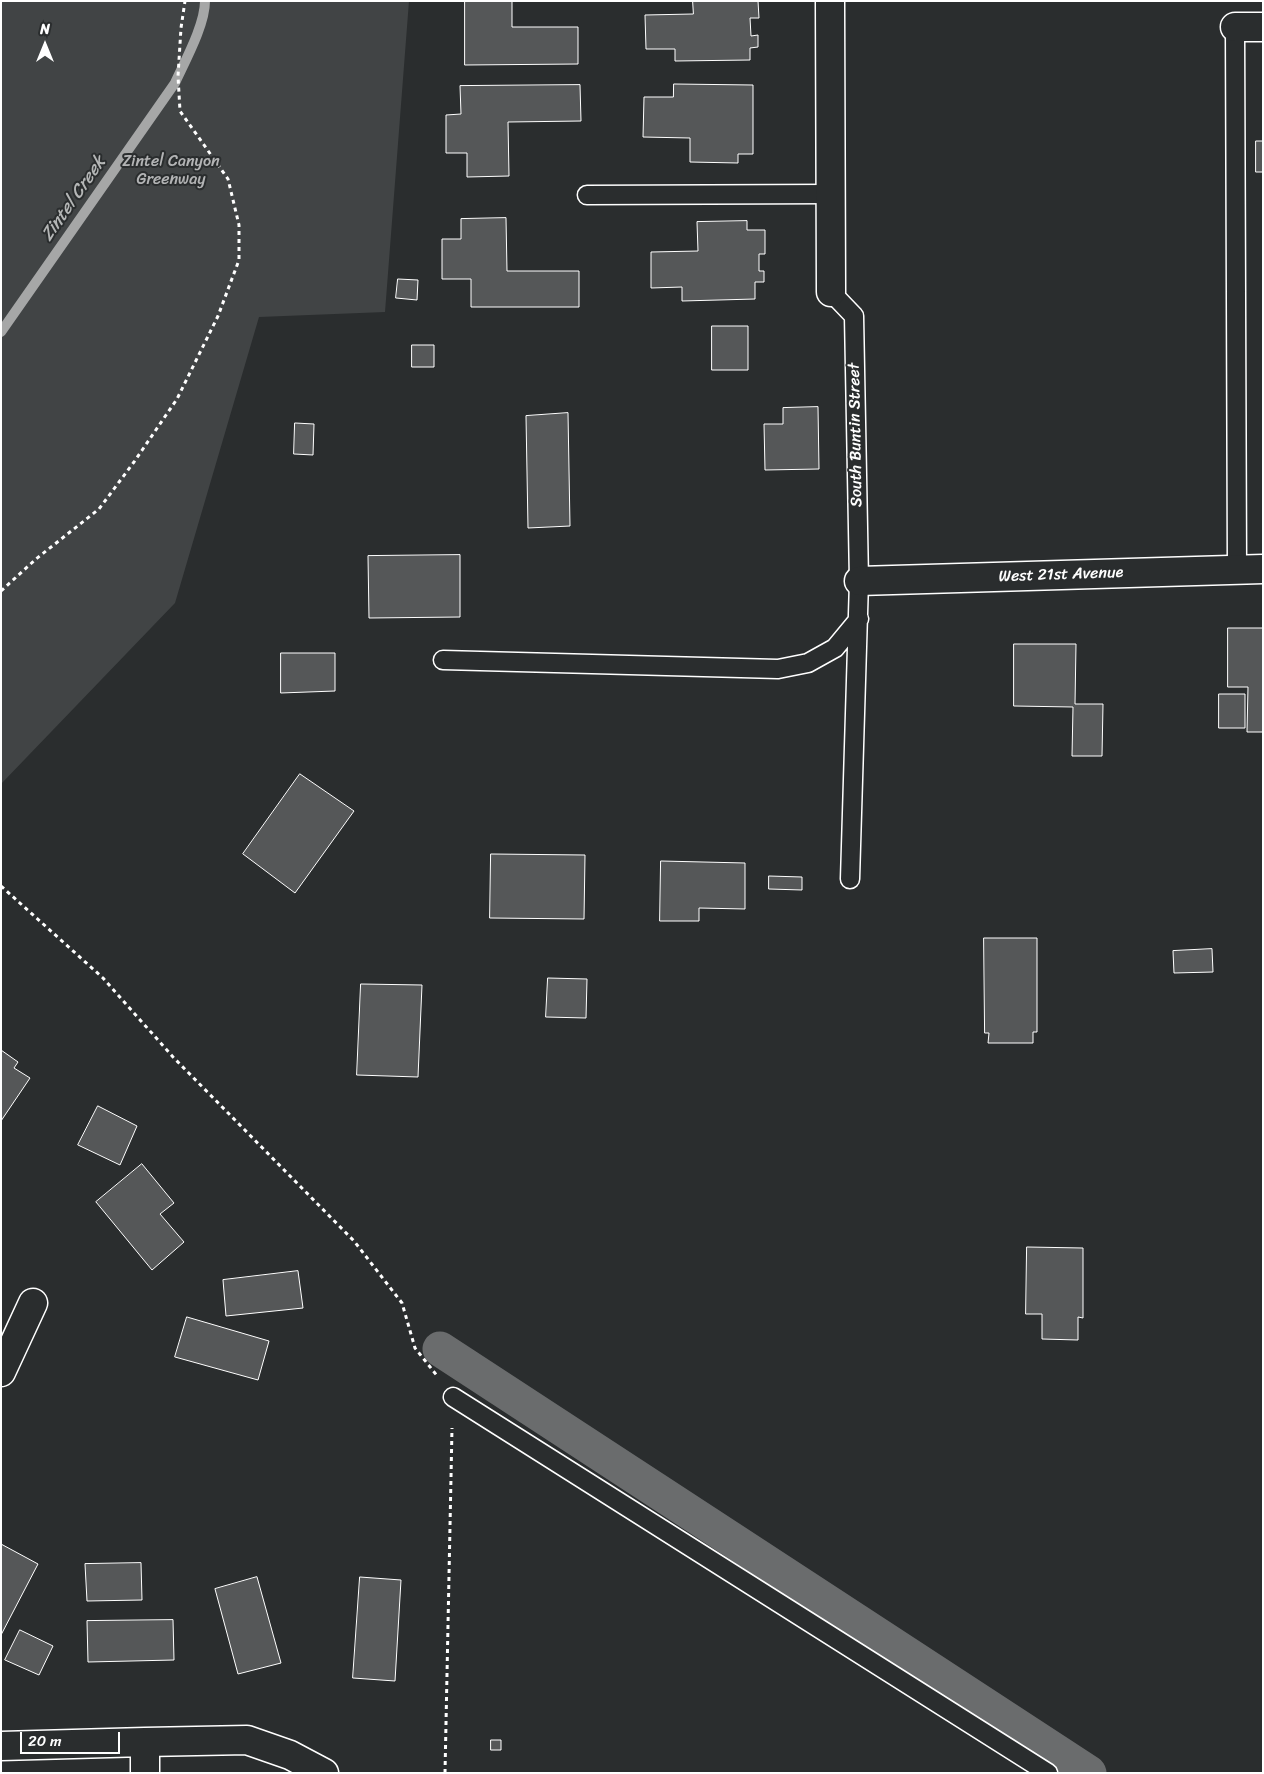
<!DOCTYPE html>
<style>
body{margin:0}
#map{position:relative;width:1264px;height:1774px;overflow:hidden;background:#2a2d2e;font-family:Sriracha,sans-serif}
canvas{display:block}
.frame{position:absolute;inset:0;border:2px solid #fff;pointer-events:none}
.north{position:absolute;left:20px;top:20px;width:50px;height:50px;-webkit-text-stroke:4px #2a2d2e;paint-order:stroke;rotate:0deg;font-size:14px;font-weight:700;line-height:20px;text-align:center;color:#fff}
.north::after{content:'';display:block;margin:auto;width:18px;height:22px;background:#fff;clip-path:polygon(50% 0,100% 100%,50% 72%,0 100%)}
.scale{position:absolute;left:20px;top:1732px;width:100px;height:22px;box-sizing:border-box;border:2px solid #fff;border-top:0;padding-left:6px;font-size:15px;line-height:18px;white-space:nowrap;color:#fff;-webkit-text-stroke:4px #2a2d2e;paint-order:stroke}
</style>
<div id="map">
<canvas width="1264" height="1774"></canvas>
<div class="frame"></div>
<div class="north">N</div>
<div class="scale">20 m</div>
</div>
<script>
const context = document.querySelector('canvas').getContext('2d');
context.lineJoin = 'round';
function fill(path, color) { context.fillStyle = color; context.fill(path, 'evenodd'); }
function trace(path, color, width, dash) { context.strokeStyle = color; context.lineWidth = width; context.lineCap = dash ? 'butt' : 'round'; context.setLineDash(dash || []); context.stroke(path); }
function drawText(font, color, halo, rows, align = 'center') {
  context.font = font + ' Sriracha,sans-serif'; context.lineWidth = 4; context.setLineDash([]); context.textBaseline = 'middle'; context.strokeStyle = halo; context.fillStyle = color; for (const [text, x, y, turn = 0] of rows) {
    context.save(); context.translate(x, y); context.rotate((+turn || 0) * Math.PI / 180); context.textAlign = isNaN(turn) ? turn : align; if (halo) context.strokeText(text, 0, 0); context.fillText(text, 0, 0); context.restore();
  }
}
fill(new Path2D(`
 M1,1H409L385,312L259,317L175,603L1,784Z`), '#414445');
trace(new Path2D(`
 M1,332L175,83C185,61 205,25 205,1`), '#a6a7a7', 10);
trace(new Path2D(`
 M440,1349L1089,1773`), '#6a6c6d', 35);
const building = new Path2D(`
 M465,1H512V27H578V64L465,65Z
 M693,1H758L759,18H750L751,36L758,35V47L750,48V60L675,61V49H646L645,15L693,14Z
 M674,84L753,85V154H738V163L690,162V138L643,137L644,97H673Z
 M580,85L581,121L508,122L509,176L467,177V153H446V115L461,114L460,86Z
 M1256,141H1263V172H1256Z
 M506,218L507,271H579V307H471V279H442V239H461V219Z
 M747,221V230H765V254H759V271H764V282H755V299L682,301V287L651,288V252L698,251L697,222Z
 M398,279L418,280L417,300L396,298Z
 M712,326H748V370H712Z
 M412,345H434V367H412Z
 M818,407L819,469L765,470L764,424H783V408Z
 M568,413L570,526L528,528L526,416Z
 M295,423L314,424L313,455L294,454Z
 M460,555V617L369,618L368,556Z
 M1228,628H1263V732H1247L1248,687H1228Z
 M1014,644H1076L1075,704H1103L1102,756H1072L1073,707L1014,706Z
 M281,653H335V691L281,693Z
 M1219,694H1245V728H1219Z
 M300,774L354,811L295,893L243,854Z
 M491,854L585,855L584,919L490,918Z
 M661,861L745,863V909L699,908V921H660Z
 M769,876L802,877V890L769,889Z
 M984,938H1037V1032H1033V1043H988L989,1033H985Z
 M1212,949L1213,972L1174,973L1173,951Z
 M548,978L587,979L586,1018L546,1017Z
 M361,984L422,985L418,1077L357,1075Z
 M1,1050L18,1062L14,1068L30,1078L1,1121Z
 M98,1106L137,1126L120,1165L78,1145Z
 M142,1164L174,1203L160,1214L184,1242L152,1270L96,1202Z
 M1027,1247L1083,1248V1318L1078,1317V1340L1042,1339V1314H1026Z
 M298,1271L303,1308L226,1316L223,1280Z
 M187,1317L269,1341L258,1380L175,1357Z
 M1,1544L38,1564L1,1635Z
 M141,1563L142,1600L87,1601L85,1564Z
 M257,1577L281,1663L238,1674L215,1589Z
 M360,1577L401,1580L395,1681L353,1678Z
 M173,1620L174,1660L88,1662L87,1621Z
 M20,1630L53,1646L39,1675L5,1660Z
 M491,1740H501V1750H491Z`);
fill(building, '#555758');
trace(building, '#fff', 1);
const lane = new Path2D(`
 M1235,27L1237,569
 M587,195L831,194
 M831,292L854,316L859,581L850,879
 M443,660L778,669L808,663L835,648L859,619
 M453,1397L1048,1773`);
const street = new Path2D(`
 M830,1L831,292
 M1235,27H1263
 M859,581L1263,569
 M1,1372L33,1303
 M145,1742V1773
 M1,1746L145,1742L247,1740L290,1755L324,1773`);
trace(lane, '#fff', 21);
trace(street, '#fff', 31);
trace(new Path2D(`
 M1,591L36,559L99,509L134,462L177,399L218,316L239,260V225L228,179L180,111L178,76L181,28L185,1
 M1,886L103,978L173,1057L354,1241L402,1303L415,1348L438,1377
 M445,1773L452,1428`), '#fff', 3, [4, 4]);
trace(lane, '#2a2d2e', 18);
trace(street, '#2a2d2e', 28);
drawText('16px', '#b3b4b5', '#2a2d2e', [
 ["Zintel Canyon",171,162],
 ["Greenway",171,180]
]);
drawText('16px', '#fff', '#2a2d2e', [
 ["South Buntin Street",856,435,-91],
 ["West 21st Avenue",1061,575,-2]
]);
drawText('italic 18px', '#b4b6b6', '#2a2d2e', [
 ["Zintel Creek",74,199,-55]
]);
</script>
